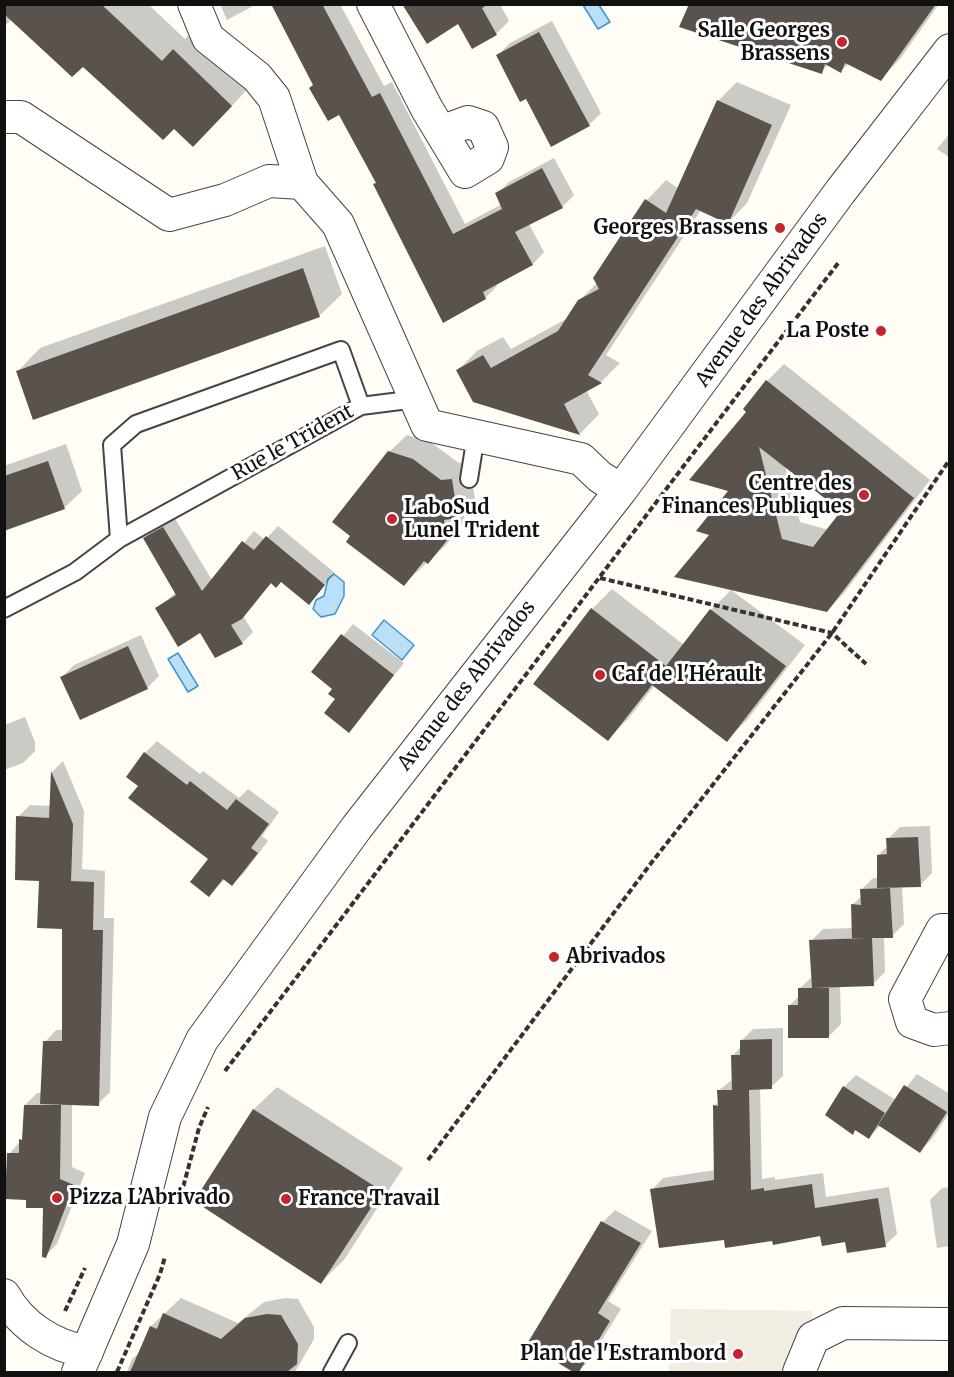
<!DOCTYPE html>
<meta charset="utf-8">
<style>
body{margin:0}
#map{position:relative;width:954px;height:1377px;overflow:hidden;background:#fffdf5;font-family:Merriweather,serif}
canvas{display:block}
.frame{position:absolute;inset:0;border:6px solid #111;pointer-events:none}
</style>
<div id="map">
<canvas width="954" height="1377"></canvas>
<div class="frame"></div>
</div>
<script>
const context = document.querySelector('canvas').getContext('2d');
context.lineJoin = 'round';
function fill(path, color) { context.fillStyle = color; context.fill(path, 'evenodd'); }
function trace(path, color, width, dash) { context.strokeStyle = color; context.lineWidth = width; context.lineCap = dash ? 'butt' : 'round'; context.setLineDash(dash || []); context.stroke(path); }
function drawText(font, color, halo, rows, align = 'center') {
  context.font = font + ' Merriweather,serif'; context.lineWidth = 6; context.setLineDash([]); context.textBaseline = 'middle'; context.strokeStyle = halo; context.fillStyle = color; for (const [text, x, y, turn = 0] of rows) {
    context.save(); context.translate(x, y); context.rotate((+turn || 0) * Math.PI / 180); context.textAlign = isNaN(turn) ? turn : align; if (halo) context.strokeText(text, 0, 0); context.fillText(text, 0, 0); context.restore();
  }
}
fill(new Path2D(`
 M671,1309L812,1311L813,1338L799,1372H669Z`), '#f1ede2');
const water = new Path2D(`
 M583,5H599L610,22L598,29Z
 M334,574L344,582V596L335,614L321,617L313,609L316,600L324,596L328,579Z
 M384,620L414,645L402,660L372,635Z
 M178,653L198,686L188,692L168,659Z`);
fill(water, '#b9e0f7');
trace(water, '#3f96cf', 1.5);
fill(new Path2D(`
 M4,4H148L185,39L196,28L254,82L216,123L174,127L12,19L4,27Z
 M220,4H257L227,20Z
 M273,4H340L384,86L392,82L465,224L502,204L497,194L509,182L554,158L574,195L562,207L529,224L544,252L533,264L496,283L497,286L485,298L443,321L377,182L339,113L315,85Z
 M404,4H500L509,21L496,34Z
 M691,4H939L900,59L881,79L849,63L841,71L829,64L821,72Z
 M552,21L601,113L589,125L526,97L498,55L510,43Z
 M737,82L791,105L747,203L728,223L701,210L606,355L620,363L601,382L586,390L599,414L580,434L474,401L458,370L477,351L503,337L511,349L568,318L579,301L597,283L595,278L647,200L666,180L679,189L718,101Z
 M950,133V158L937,149Z
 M325,246L342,294L319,316L18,371L40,348Z
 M784,364L930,480L844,593L827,611L711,534L731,490L748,412L767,381ZM785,466L843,511L829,530L800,522Z
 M407,435L430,442L459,463L469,462L475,499L463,511L465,520L446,545L404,584L389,452Z
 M66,444L82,491L64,508L4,529V466Z
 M174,517L212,580L254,531L265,540L278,526L335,573L309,603L281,581L272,582L243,616L253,632L242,643L216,656L200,631L157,609L176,592L144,539L155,528Z
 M612,589L684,645L711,610L731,590L805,645L747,720L727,740L655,685L628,719L608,739L592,609Z
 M353,624L404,663L349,731L334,689L314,672Z
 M141,635L159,676L147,688L62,677L74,665Z
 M25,717L35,742V751L23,763L4,770V725Z
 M157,741L200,774L203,771L239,798L248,789L279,812L262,836L268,841L244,873L232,884L225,879L209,895L210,859L140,785L145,753Z
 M63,761L84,811L82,869L105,871L104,918H114L110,1092L98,1104H72V1167L85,1173L57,1244L45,1256V1207L27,1198L9,1154L24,1137L25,1105L37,1093H42L45,1042L56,1030H64L63,928L40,880L18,817L30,805L51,806L52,772Z
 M930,826L932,873L920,885L902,886L904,924L892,936H884L885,972L873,984L840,985L841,1024L829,1036L790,1005L799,996V989L812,977L811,941L823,929L853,928L852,905L862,896L861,890L873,878H878V855L888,846V839L900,827Z
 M783,1028V1076L771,1087L760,1088L762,1179L775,1177V1180L823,1173L826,1197L889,1187L897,1234L885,1245L822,1235L773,1239L725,1238L652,1190L663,1178L715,1170L714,1106L719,1101L718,1091L733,1079V1055L741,1047V1041L753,1029Z
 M917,1074L950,1094V1116L948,1115L932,1139L920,1151L881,1125L869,1137L856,1129L853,1133L844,1087L856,1075L896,1100Z
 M277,1087L403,1168L344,1260L321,1282L196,1201L254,1109Z
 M950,1187V1246L937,1248L930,1200L942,1188Z
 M615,1210L652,1231L608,1301L621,1309L589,1361L576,1372L529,1343L603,1222Z
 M181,1298L238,1323L264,1302L285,1298L298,1299L314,1327V1339L295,1372H127L132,1359L141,1351L151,1326Z`), '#0003');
fill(new Path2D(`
 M4,4H101L162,61L173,49L232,106L193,147L174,129L163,140L83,67L72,77L4,14Z
 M271,4H322L372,97L380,93L453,234L502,209L495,193L542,168L563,208L515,232L533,265L483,292L486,299L443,323L373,184L376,183L339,115L328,121L309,88L313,85Z
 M402,4H488L482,8L497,35L472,49L458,24L427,44Z
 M689,4H936L881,81L845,63L841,73L825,64L822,74L679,27Z
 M539,32L590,126L551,147L526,99L520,102L496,55Z
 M717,100L772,125L728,224L696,209L588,375L602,383L564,404L580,435L473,402L456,370L483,355L491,368L558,331L578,300L599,289L593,278L645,199L666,213Z
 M303,268L320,317L33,420L16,371Z
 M766,380L914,498L827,612L674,577L709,535L696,531L728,491L689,480L746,412L743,409ZM759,447L841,511L813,547L782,539Z
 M388,451L413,459L441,480L452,479L458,518L444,520L448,539L428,564L424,561L404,586L346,542L350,536L332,522Z
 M48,461L65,509L4,531V476Z
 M163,527L202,591L242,541L254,550L266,536L325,585L309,605L281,582L276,588L271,583L242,619L231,625L243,644L215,658L200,633L178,647L155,608L176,595L143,538Z
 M591,608L666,666L710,609L786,666L727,742L652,685L608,741L533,684Z
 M341,634L394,675L349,733L324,713L335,699L328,694L332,689L311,672Z
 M128,646L148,689L80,720L60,677Z
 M144,752L187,785L190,781L227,810L236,799L269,824L251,848L258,853L232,886L223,879L209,897L190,882L208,859L128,798L138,786L126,777Z
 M51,771L73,824L71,881L94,882L93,930H103L99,1106L40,1104L43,1041H62V929L37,928L39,881L15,880L16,816L49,818Z
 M918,837L921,887L877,888V855L887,854L886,838Z
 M890,888L893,938H872L874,986L812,988L809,940L868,938L852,939L851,904L861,905L860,889Z
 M798,988H829V1038H788V1005H798Z
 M772,1039V1089L749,1090L751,1190L764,1188V1191L812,1184L815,1208L878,1198L886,1247L847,1253L845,1242L822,1246L820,1236L773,1245L772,1241L725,1248L724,1240L659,1248L650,1189L714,1180L713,1105L718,1106L717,1090H732L731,1055H740V1040Z
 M904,1085L947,1112L920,1153L878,1125Z
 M843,1086L885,1113L869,1139L855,1130L853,1135L825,1115Z
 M24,1105H61L60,1179L74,1185L46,1258L42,1257L43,1208H26V1200L5,1199L7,1153H19V1139L22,1140Z
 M253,1109L382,1191L321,1284L194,1201Z
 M601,1221L641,1243L598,1313L610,1321L579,1372H573L527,1344Z
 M163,1313L221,1339L245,1318L267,1314L281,1315L298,1344L297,1364L287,1372H130L150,1326L157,1329Z`), '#5a524d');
const service = new Path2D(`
 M469,479L476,435
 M119,539L112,445L136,424L341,350L361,406
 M4,609L75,572L119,539L361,406L416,399
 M332,1372L348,1343`);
const minor = new Path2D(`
 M194,4L208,38L257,77L274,98L302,183
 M373,4L427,109L465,172L488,158L492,147L483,127L468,122L441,132
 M4,117H21L169,215L225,200L269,181L302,183L338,224L427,425L581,459L600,477L621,490
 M950,930H942L905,999L912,1022L934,1030L950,1028
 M4,1295C21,1326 53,1346 87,1352
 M78,1372L133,1244L165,1117L202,1040L357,827L621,490L840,192L950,50
 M799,1372L813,1338L843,1323L950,1324`);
trace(service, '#444', 20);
trace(minor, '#444', 34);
trace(new Path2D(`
 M600,578L832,633L866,664
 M225,1071C431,802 633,531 839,262
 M428,1160L652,862L832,633L950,459
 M181,1195L199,1128L208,1107
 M65,1311L85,1268
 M117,1372L160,1274L165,1257`), '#333', 4, [6, 3]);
trace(service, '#fff', 16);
trace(minor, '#fff', 32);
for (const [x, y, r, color] of [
 [842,42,6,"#c4262e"],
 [780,228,6,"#c4262e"],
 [881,331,6,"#c4262e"],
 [864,495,6,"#c4262e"],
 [392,519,6,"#c4262e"],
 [600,675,6,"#c4262e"],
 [554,957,6,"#c4262e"],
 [57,1198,6,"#c4262e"],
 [286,1199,6,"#c4262e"],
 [738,1354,6,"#c4262e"]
]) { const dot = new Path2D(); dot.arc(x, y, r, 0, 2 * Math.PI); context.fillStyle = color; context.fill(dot); trace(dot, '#fff', 2); }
drawText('bold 20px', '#111', '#fff', [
 ["Salle Georges",830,31],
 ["Brassens",830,54],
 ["Georges Brassens",768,228],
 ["La Poste",869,331],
 ["Centre des",852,484],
 ["Finances Publiques",852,507],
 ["LaboSud",404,508,"left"],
 ["Lunel Trident",404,531,"left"],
 ["Caf de l'Hérault",612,675,"left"],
 ["Abrivados",566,957,"left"],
 ["Pizza L’Abrivado",69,1198,"left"],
 ["France Travail",298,1199,"left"],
 ["Plan de l'Estrambord",726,1354]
], 'right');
drawText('20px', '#111', '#fff', [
 ["Avenue des Abrivados",762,300,-54],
 ["Rue le Trident",293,443,-29],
 ["Avenue des Abrivados",467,686,-52]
]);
</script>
